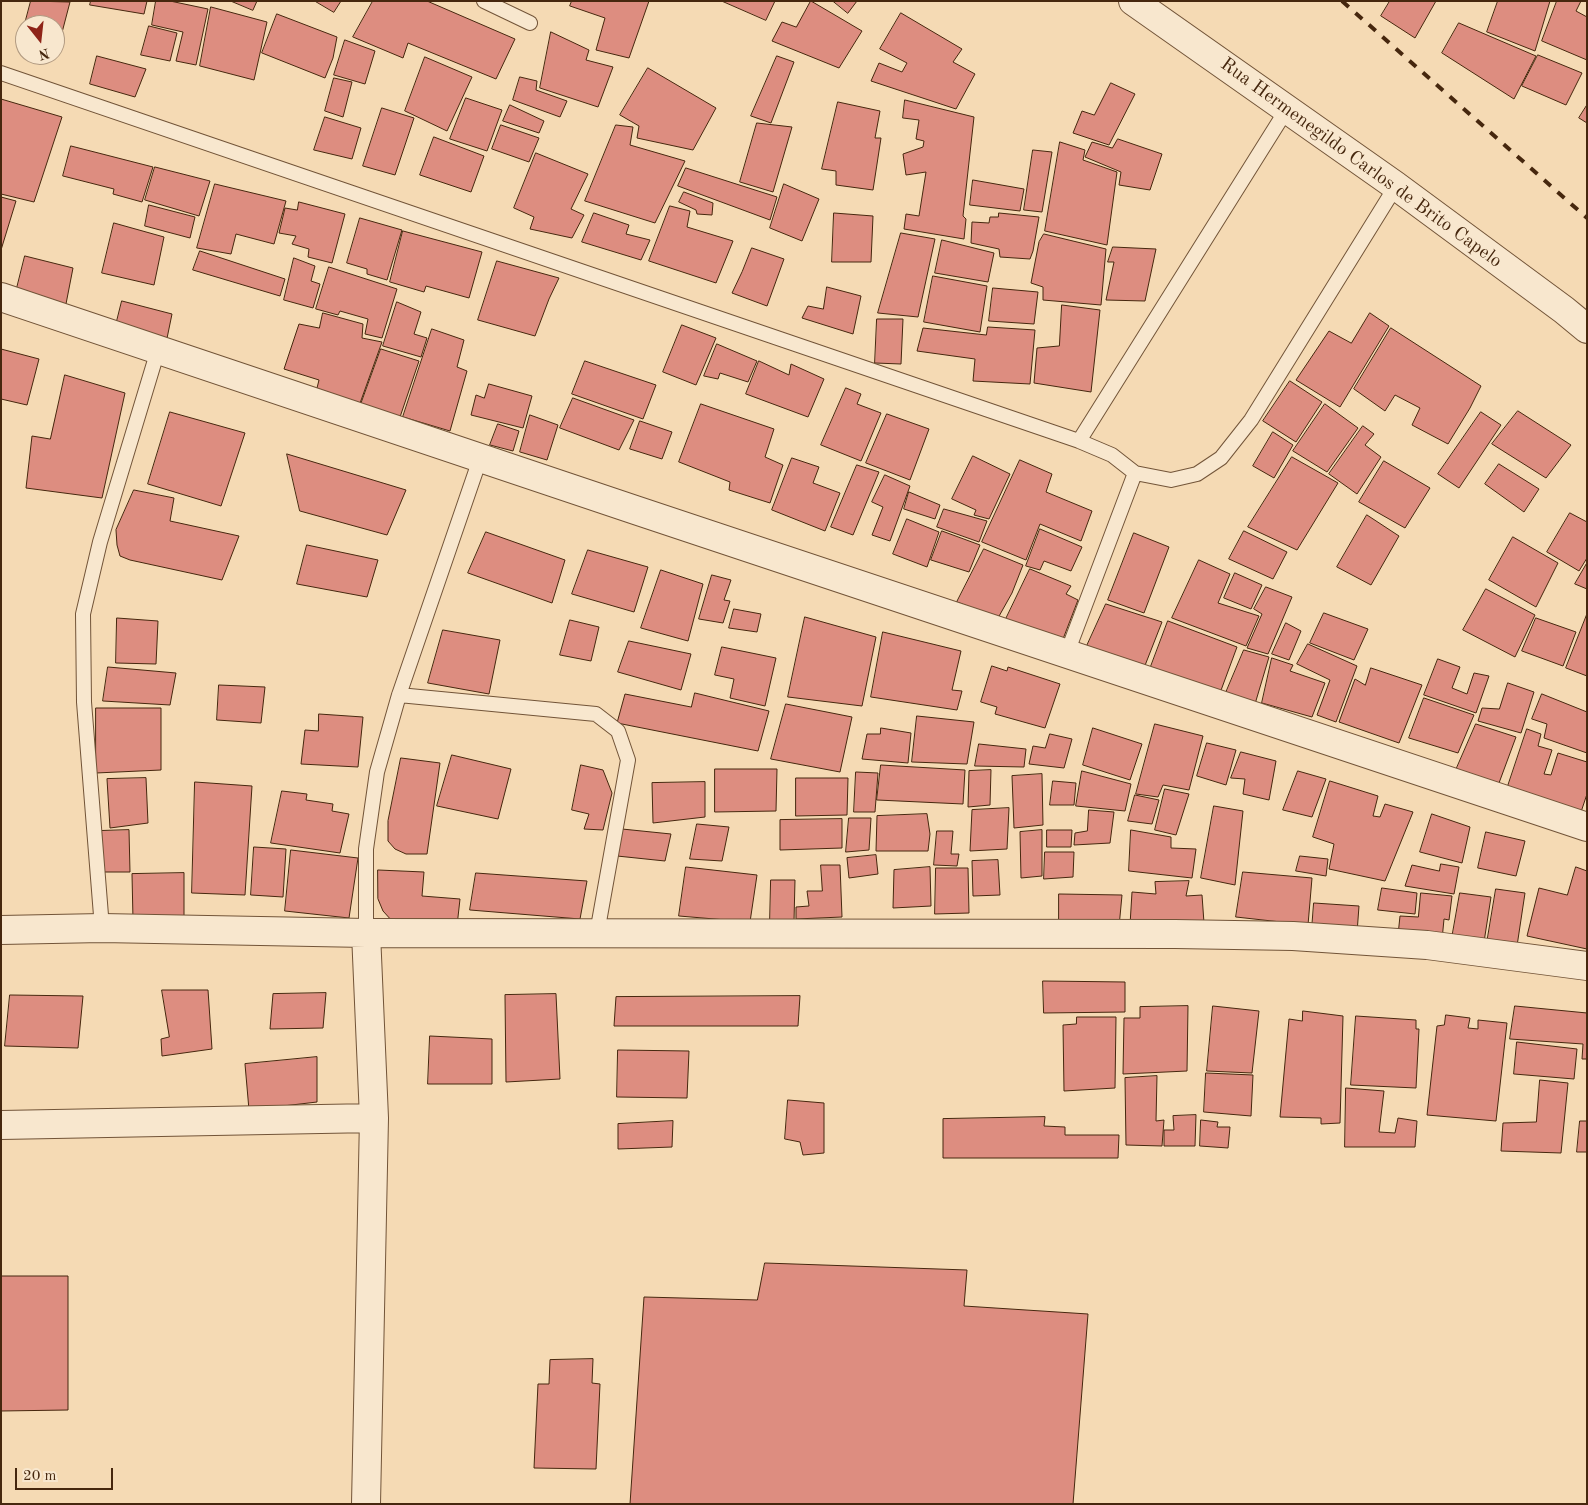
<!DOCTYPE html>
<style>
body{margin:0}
#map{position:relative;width:1588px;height:1505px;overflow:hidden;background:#f5dab4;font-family:"Old Standard TT",serif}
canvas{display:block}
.frame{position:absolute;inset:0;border:2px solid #46270e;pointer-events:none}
.north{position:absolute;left:15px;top:15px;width:50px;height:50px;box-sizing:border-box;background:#f8e7ce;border:1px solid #b19a81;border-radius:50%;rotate:164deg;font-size:14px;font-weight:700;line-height:20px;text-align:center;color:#46270e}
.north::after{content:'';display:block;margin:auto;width:18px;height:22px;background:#8f2418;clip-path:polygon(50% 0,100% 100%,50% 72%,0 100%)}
.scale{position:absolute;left:15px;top:1468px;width:98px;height:22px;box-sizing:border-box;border:2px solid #46270e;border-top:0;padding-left:6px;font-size:15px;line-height:18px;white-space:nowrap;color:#46270e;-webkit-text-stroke:4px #f8e7ce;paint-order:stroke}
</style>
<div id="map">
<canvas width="1588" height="1505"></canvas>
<div class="frame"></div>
<div class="north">N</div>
<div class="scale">20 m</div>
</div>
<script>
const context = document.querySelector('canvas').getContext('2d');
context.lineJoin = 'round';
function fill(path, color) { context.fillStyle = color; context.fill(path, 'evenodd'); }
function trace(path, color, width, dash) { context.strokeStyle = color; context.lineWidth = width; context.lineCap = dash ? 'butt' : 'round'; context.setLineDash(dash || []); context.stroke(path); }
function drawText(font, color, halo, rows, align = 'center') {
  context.font = font + ' "Old Standard TT",serif'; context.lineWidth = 5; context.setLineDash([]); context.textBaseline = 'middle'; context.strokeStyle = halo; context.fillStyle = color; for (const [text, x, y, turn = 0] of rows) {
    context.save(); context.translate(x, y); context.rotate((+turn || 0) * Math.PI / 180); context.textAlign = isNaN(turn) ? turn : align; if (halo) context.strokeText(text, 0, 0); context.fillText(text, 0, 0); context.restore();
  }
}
const building = new Path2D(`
 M31,1L70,2L59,44L55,43V25H25V36L22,35Z
 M91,1H147L144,14L90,5Z
 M156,1H170L208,9L196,65L176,61L183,32L152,25Z
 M231,1H257L253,10Z
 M315,1H341L334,12Z
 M373,1H427L515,39L496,79L408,43L403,58L353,37Z
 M572,1H649L629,58L596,50L605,18L570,6Z
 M722,1H775L766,20Z
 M811,1L862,31L839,68L772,41L782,22L796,27Z
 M833,1H857L848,13Z
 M1390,1H1436L1415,38L1381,16Z
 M1498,1H1550L1535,51L1487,32Z
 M1557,1H1581L1576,11L1587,17V60L1542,41Z
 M211,7L267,22L254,80L200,66Z
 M901,13L962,49L953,62L975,74L956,109L871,81L879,63L902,72L907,63L880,49Z
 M277,14L337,37L333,58L325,78L262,53Z
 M1459,23L1536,56L1514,99L1442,53Z
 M149,26L177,33L170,61L141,55Z
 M551,32L589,50L586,60L613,67L598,107L540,88Z
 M345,40L375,51L365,84L334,75Z
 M1538,55L1582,73L1566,105L1522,86Z
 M97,56L146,69L135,97L90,84Z
 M777,56L794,62L771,123L751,116Z
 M425,57L472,77L447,131L405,111Z
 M648,68L716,108L693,150L637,138L639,126L620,115Z
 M520,77L537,81L536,90L567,101L560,117L513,100Z
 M334,78L352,82L343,117L325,111Z
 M1111,83L1135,94L1109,145L1073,133L1082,111L1094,115Z
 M466,98L502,110L487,151L450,139Z
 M1,99L62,117L34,202L1,194Z
 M905,100L974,117L963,216L966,219L964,239L904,229L906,214L919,216L926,172L906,175L903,154L923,147L924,141L916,139L919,120L903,118Z
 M838,102L880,111L875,138H881L873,190L836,185V171L822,169Z
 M510,105L544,121L539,133L503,121Z
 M1587,105V123L1579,118Z
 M382,108L414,118L395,175L363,166Z
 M325,117L361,128L352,159L314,150Z
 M757,123L792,127L773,192L740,182Z
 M501,125L539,138L529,162L492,149Z
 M616,125L633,127L630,145L685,161L655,223L585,201Z
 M434,137L484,156L471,192L420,175Z
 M1118,139L1162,154L1150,190L1119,185L1121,172L1085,157L1092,142L1112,148Z
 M1060,142L1085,150L1083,160L1117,172L1107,245L1045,231Z
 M71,146L153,167L142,202L113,194L114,189L63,176Z
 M1033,150L1052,152L1042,212L1024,210Z
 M536,153L588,174L571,209L584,215L572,238L530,229L534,217L514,208Z
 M155,167L210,181L199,216L145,200Z
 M686,168L777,197L770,220L678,186Z
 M973,180L1024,189L1020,211L970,205Z
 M215,184L286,201L274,244L236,234L231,254L197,248Z
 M784,184L819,199L802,241L770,228Z
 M684,192L713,203L712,215L697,214L696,210L679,202Z
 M1,197L16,201L1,250Z
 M299,202L345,214L332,263L308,257L309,249L292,244L296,236L279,233L285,208L297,210Z
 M149,205L195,217L190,238L145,226Z
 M670,206L690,211L687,227L733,241L716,283L649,261Z
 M594,213L629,225L626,234L650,240L641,260L582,242Z
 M834,213L873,216L871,262H832Z
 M999,213L1039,217L1033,251L1030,259L1000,257L999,249L971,243L972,222L989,223L990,217H998Z
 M360,218L402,230L387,280L367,274V269L347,263Z
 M114,223L164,237L154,285L102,273Z
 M403,231L482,252L469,298L426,286L424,292L390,282Z
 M901,233L935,239L918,317L878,313Z
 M1044,234L1106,249L1101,305L1043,300V287L1031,283L1039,242Z
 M942,240L994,253L988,282L935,273Z
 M1113,247L1156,249L1145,301L1106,300L1114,262H1108Z
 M752,248L784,259L767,306L732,293L742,272Z
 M200,251L285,279L280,296L193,270Z
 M25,256L73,268L65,309L15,296Z
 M294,258L315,266L311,281L320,284L313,308L284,300Z
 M497,261L559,278L549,299L535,336L478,320Z
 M329,267L397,289L382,338L365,334L368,319L340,311L338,315L316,309Z
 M933,276L987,286L980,332L924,322Z
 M827,287L861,296L853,334L802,318L808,306L823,309Z
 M993,288L1038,292L1034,324L989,321Z
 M122,301L172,314L165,348L114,333Z
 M397,302L421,312L414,334L427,338L421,357L383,346Z
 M1062,305L1100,310L1091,392L1034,383L1037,348L1059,346Z
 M323,313L363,324L362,338L382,342L359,406L316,392L319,380L284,369L299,324L319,328Z
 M1370,313L1389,326L1340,407L1296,380L1329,331L1351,343Z
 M877,319H903L901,364L875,363Z
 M682,325L716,338L696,385L663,372Z
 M988,327L1035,330L1030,384L973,381L975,359L917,351L923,328L986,335Z
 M1391,328L1481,386L1470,408L1448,444L1412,425L1420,408L1395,395L1385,411L1354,389Z
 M432,329L464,340L457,367L467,371L450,431L403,417Z
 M717,344L757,361L748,382L720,373L718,379L704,376Z
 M1,349L39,359L27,405L1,399Z
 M381,349L419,361L399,420L360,407Z
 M585,361L656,385L643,419L572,394Z
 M759,361L789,375L791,364L824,379L808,417L746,394Z
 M65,375L125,393L102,498L26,488L32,436L50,439Z
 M1290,381L1322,402L1296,442L1263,421Z
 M489,384L532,396L523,428L471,415L476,395L484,398Z
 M846,388L861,394L857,404L881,413L861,461L821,445Z
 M573,398L634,420L619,450L560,428Z
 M701,404L774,429L765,457L783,465L770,503L729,490L730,482L679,462Z
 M1325,404L1358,428L1327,472L1293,451Z
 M1518,411L1571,445L1546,478L1492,444Z
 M170,412L245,433L221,506L148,484Z
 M1481,412L1501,425L1459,488L1438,474Z
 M887,414L929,429L910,480L866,463Z
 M530,415L558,425L547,460L520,452Z
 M640,421L672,432L662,459L630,449Z
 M498,424L519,431L513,451L490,445Z
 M1363,426L1374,434L1365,445L1381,457L1357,494L1329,474Z
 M1273,432L1293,445L1274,478L1253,466Z
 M287,454L406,490L387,535L300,511Z
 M973,456L1010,474L989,519L974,515L976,510L952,499Z
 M1292,457L1338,483L1297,550L1248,527Z
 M792,458L819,467L813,483L840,493L825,531L772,510Z
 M1020,460L1052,474L1046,492L1092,511L1081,541L1040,524L1026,560L982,542Z
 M1384,461L1430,488L1405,528L1359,502Z
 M1499,464L1539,489L1524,512L1485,484Z
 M857,465L879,472L853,535L831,527Z
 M885,475L910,486L890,541L872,535L883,507L872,502Z
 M134,490L174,498L170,521L239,536L222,580L130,560L120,556L117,545L116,530Z
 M909,492L940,505L935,519L904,509Z
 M944,509L987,521L979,542L937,527Z
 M1570,513L1587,522V558L1579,571L1547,552Z
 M1367,515L1399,536L1371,585L1337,567Z
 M907,519L939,532L927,567L893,554Z
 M1040,529L1082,547L1071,571L1044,561L1040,570L1026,566Z
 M942,531L980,545L969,572L931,560Z
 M1244,531L1287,552L1273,579L1229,559Z
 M486,532L565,560L552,603L468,573Z
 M1134,533L1169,547L1144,613L1108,600Z
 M1513,537L1558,563L1536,607L1489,580Z
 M307,545L378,560L367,597L297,584Z
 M984,549L1023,565L1012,593L998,618L957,602Z
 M588,550L648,567L634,612L572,594Z
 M1199,560L1230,574L1218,603L1259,616L1246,646L1172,618Z
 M1587,563V589L1575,584Z
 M1030,569L1071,586L1066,594L1078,600L1063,639L1005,621Z
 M661,570L703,584L688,641L641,628Z
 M1235,573L1262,585L1251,609L1224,598Z
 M712,575L731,580L724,600L730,601L723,623L699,619Z
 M1266,587L1292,597L1268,654L1247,648L1262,614L1254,609Z
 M1486,589L1535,615L1515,657L1463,630Z
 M1106,604L1162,622L1144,668L1086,648Z
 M734,609L761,614L757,632L729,628Z
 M1324,613L1368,629L1354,660L1310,643Z
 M1587,614V676L1566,668Z
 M805,617L876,637L862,706L788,697Z
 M117,618L158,621L156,664L116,663Z
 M1536,618L1576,632L1563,666L1522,651Z
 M570,620L599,627L591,661L560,655Z
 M1168,621L1237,647L1220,693L1150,669Z
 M1286,623L1301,631L1289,660L1272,654Z
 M443,630L500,640L489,694L428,683Z
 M883,632L961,651L952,690L962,691L957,710L871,697Z
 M629,641L691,654L681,690L618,672Z
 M1308,644L1357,666L1336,722L1317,715L1330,680L1297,664Z
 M722,647L776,658L765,706L730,698L734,679L715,675Z
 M1244,650L1269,657L1255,704L1225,695Z
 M1272,658L1293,665L1290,671L1325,683L1312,717L1262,703Z
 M1438,659L1460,667L1452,688L1467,694L1474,673L1489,676L1476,713L1424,695Z
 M992,666L1007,671L1008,667L1060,684L1045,728L995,714L997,707L981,702Z
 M108,667L176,673L170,705L103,701Z
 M1371,668L1422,685L1399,743L1339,722L1355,679L1365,685Z
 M1508,683L1534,692L1521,733L1478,721L1482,708L1499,709Z
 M219,685L265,687L261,723L217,720Z
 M695,693L769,711L758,751L617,723L625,694L691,707Z
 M1542,694L1587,712V753L1544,738L1547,724L1532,719Z
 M1424,698L1474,715L1458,753L1409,738Z
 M786,704L852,717L840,772L771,759Z
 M96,708H161V770L96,773Z
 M319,714L363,717L358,767L301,764L305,730L318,731Z
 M917,716L974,722L967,764L912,762Z
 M1155,724L1203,736L1189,790L1163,785L1158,797L1136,794Z
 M1476,724L1516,737L1499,783L1456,770Z
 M881,728L911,733L908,763L862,759L867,734H880Z
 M1093,728L1142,744L1130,780L1083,765Z
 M1527,729L1541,734L1538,746L1552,750L1544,774L1551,775L1558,753L1587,762V794L1580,815L1506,792Z
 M1050,734L1072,739L1064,768L1029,764L1033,746L1045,748Z
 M1207,743L1236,750L1226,785L1197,776Z
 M979,744L1026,749L1024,767L975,766Z
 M1241,752L1276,761L1269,800L1243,794L1245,779L1231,778Z
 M452,755L511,769L498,819L437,806Z
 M401,758L440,763L427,854H406L395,849L388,841V821Z
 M581,765L603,770L612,793L603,830L584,829L589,814L572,810Z
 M881,765L965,770L963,804L877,800Z
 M715,769H777L776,811L715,812Z
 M991,770L990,805L968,807L969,771Z
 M1082,771L1131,784L1125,811L1076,806Z
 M1298,771L1326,779L1312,817L1283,810Z
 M856,772L878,773L875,812H854Z
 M1042,774L1043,825L1014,828L1012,776Z
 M146,778L148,823L110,828L107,779Z
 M796,778H848L847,815L796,816Z
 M1053,781L1076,783L1074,805H1050Z
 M1330,781L1378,796L1373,816L1380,817L1385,804L1413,812L1385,881L1329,869L1334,844L1313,837Z
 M195,782L252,786L245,895L192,893Z
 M705,782V817L653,823L652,783Z
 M1165,789L1189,794L1176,835L1155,830Z
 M282,791L307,794L306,800L333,804L332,811L349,814L340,853L271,843Z
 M1135,795L1159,800L1152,824L1128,821Z
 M1214,806L1243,811L1235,885L1201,878Z
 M1009,808L1007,849L970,851L972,810Z
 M1089,810L1114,812L1110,843L1074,845L1075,833L1087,831Z
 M927,814L930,834L928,851H876L877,816Z
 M1432,814L1470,827L1462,863L1420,852Z
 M849,818H871L869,850L846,852Z
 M842,819V848L780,850V820Z
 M697,824L729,827L722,861L690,859Z
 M622,829L671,834L665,861L617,856Z
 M129,830L130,872H101L99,831Z
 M1042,830V876L1021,878L1020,832Z
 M1047,830H1072L1071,847H1047Z
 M1131,830L1171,837V848L1196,849L1192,878L1129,871Z
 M937,831H953L951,854H959L957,866L934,865Z
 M1486,832L1525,841L1516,876L1478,868Z
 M254,847L286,849L283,897L251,895Z
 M291,850L358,858L349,918L285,911Z
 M1045,852H1074L1073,877L1044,879Z
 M876,855L878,874L849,878L847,858Z
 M1300,856L1328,859L1326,876L1296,871Z
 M998,860L1000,895L973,896L972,861Z
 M1441,864L1459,867L1454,894L1405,886L1412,865L1439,871Z
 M821,865H840L842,917L796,919V907L809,906L807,891H822Z
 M686,867L757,875L750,922L679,916Z
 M930,867L931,906L893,908L894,870Z
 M1576,867L1587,871V949L1527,936L1539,888L1567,895Z
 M936,868H968L969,913L935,914Z
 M378,870L424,872L422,896L460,899L457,926L393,922L383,911L378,899Z
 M1243,872L1312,878L1308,925L1236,917Z
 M184,873V919L133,920L132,874Z
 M476,873L587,881L580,919L470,910Z
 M771,880H795L794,921L770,922Z
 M1189,881L1186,896L1202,895L1204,923L1130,925L1132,892L1156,894L1155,882Z
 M1382,888L1417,893L1415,914L1378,910Z
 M1496,889L1525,893L1517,946L1487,943Z
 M1421,893L1452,896L1449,920L1444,919L1442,940L1398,935L1400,916L1418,917Z
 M1460,893L1491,897L1484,942L1452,938Z
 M1059,894L1122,895L1119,927L1059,928Z
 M1314,903L1359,906L1357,933L1312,929Z
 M1043,981L1125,982V1012L1044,1013Z
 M162,990H208L212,1049L162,1056L161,1039L169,1037Z
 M326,993L323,1028L270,1029L273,994Z
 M556,994L560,1079L506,1082L505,995Z
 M10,995L83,996L78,1048L5,1046Z
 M800,996L798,1026H614L616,997Z
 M1188,1006L1187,1071L1123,1074L1124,1018H1140V1007Z
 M1213,1006L1259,1011L1252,1073L1207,1071Z
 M1515,1006L1587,1013V1059H1582L1583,1044L1510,1039Z
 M1303,1011L1343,1016L1340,1123L1321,1124V1118L1280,1117L1289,1019L1302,1021Z
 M1446,1015L1470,1018L1468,1028L1478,1029V1020L1507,1023L1496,1121L1427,1115L1437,1026L1444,1025Z
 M1356,1016L1416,1020V1029H1419L1416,1088L1351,1085Z
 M1077,1017H1116L1115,1088L1064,1091L1063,1025L1076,1024Z
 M430,1036L492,1039V1084H428Z
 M1517,1042L1577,1049L1574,1079L1514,1074Z
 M618,1050L689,1051L687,1098L617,1097Z
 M317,1057V1102L249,1110L245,1064Z
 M1206,1073L1253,1075L1251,1116L1204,1112Z
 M1157,1076L1156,1121L1164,1120L1162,1146L1126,1145L1125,1078Z
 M1540,1080L1568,1083L1561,1153L1501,1151L1503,1123L1536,1122Z
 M1346,1088L1384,1091L1379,1132L1395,1133L1398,1118L1417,1121L1415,1147H1345Z
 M788,1100L824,1103V1153L803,1155L800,1142L785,1139Z
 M1196,1115L1195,1146H1164V1130H1174L1173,1116Z
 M1045,1117L1044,1126L1065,1127V1135H1119L1118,1158H943V1119Z
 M1201,1120L1218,1122L1217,1127H1230L1228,1148L1200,1146Z
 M673,1121L672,1147L618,1149V1124Z
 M1580,1121H1587V1152H1577Z
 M765,1263L967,1270L964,1306L1088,1314L1073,1504H630L644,1297L757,1300Z
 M1,1276H68V1410L1,1411Z
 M593,1359L592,1383L600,1384L596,1469L534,1468L538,1384H549L550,1360Z`);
fill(building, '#dd8d80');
trace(building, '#46270e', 1);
const lane = new Path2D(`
 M484,1L530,23
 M1,73L1079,441L1112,455L1135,473L1171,480L1197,474L1221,458L1251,420L1396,186
 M1079,441L1287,109
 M1067,653L1135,473
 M399,695L596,714L618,731L628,760L597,933
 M102,928L84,702L83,614L100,542L158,350
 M366,933V849L377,772L399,695L480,459`);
const street = new Path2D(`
 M1133,1L1396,186L1564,310L1587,329
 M1,297C529,476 1058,650 1587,827
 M1,930L102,928L366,933L1175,934L1293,936L1427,945L1587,966
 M366,933L374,1118L366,1504
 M1,1125L374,1118`);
trace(lane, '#725438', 16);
trace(street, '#725438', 30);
trace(lane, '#f8e7ce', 14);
trace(street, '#f8e7ce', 28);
trace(new Path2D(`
 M1342,1L1587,218`), '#46270e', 4, [9, 9]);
drawText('19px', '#46270e', '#f8e7ce', [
 ["Rua Hermenegildo Carlos de Brito Capelo",1361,163,36]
]);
</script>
